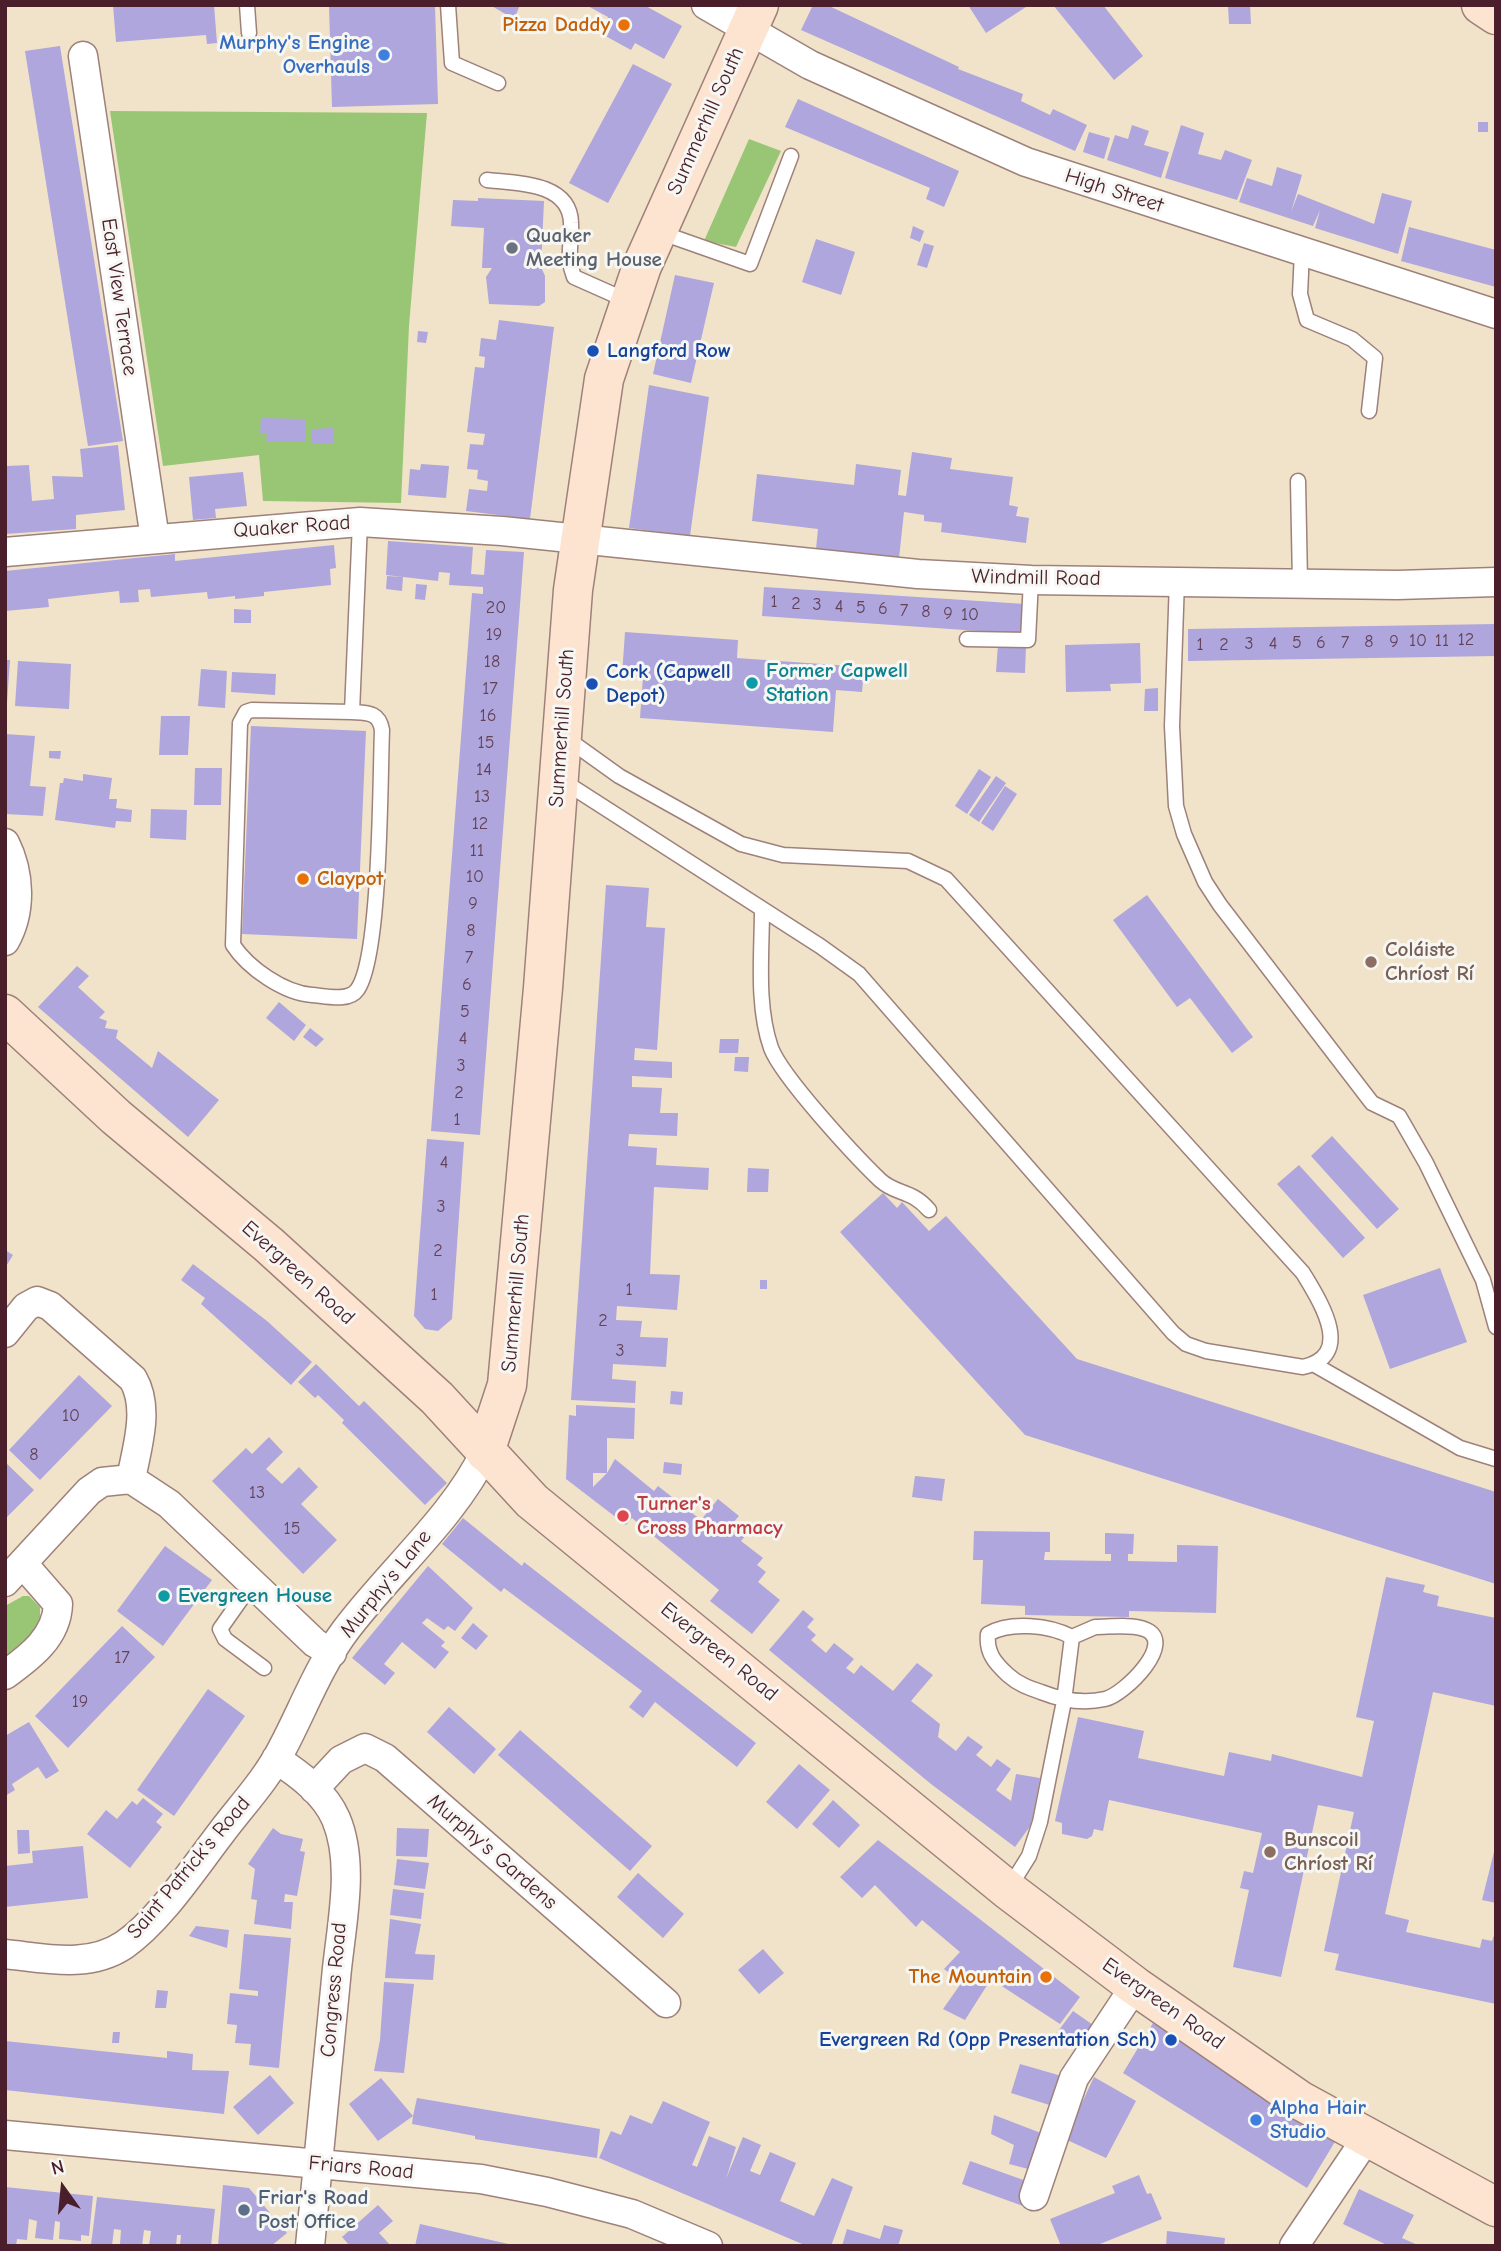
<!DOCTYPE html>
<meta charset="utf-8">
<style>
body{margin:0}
#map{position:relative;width:1501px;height:2251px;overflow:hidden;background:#f1e3c9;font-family:"Comic Neue",sans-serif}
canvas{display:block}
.frame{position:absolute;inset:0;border:7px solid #4a1f2b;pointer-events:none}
.north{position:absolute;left:28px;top:2153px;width:70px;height:70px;-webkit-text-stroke:5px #f6f6f2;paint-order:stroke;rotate:345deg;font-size:19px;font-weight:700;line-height:28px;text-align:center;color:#4a1f2b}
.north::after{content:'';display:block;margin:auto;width:24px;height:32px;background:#4a1f2b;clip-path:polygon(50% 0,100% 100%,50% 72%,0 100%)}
</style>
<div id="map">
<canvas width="1501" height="2251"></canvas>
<div class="frame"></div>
<div class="north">N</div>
</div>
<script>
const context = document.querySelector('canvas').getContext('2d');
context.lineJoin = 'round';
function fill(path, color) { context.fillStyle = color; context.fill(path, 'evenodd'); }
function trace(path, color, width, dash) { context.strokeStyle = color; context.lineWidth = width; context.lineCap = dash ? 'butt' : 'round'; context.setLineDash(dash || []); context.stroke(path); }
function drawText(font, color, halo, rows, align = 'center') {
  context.font = font + ' "Comic Neue",sans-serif'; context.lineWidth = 6; context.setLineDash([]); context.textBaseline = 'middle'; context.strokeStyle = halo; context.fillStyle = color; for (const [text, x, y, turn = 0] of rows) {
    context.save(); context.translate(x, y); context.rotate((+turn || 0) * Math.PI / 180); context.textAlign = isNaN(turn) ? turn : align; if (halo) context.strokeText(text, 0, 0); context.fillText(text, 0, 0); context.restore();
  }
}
fill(new Path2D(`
 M110,111L427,113L409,326L401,503L263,501L259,455L163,466Z
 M749,139L781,151L736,247L704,241Z
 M23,1596H29L40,1607V1627L23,1645L5,1657V1606Z`), '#99c674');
fill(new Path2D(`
 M113,5H214L217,43L207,44L206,35L116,42Z
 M329,5H435L438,104L332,107Z
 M490,5H520L514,19Z
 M586,5H644L682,26L664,59L635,43L631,50L600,33L608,17Z
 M813,5H827L959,67L958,69L1023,94L1021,101L1050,115L1053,109L1087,125L1075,151L801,30Z
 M968,5H1029L986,33Z
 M1053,5H1103L1143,56L1114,80Z
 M1228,5H1250L1251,24H1229Z
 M60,46L123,441L88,446L25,51Z
 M633,64L672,84L608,203L569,183Z
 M798,99L959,171L944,207L926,199L930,188L785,127Z
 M1478,122H1488V132H1478Z
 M1132,125L1149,131L1144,145L1169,152L1161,178L1107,160L1115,135L1128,139Z
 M1181,125L1204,133L1198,154L1221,160L1225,150L1252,160L1237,200L1165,178Z
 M1089,132L1110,138L1104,159L1083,152Z
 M1277,167L1302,175L1291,212L1298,194L1374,224L1382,193L1412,201L1398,254L1315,228L1320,210L1313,226L1239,202L1247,178L1272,186Z
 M478,198L544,201L541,267L545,276V302L539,306L489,304L486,277L492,268H482L484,228L451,226L453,200L478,201Z
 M913,226L924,231L920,242L910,238Z
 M1409,227L1496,250V287L1401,261Z
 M816,239L855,252L841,295L802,282Z
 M924,243L934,246L927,268L917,265Z
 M675,275L714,283L691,383L653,374Z
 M499,320L554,327L530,519L466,511L469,489L487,491L488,481L477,479L478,470L467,469L470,444L483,445L485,434L467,432L475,367L484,368L485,357L479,356L481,338L496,340Z
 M418,331L428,332L426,343L417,342Z
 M649,385L709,397L690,536L629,528Z
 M261,418L305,419V442H266L267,434H260Z
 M333,428V443H312V429Z
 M118,445L125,510L76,515V529L5,534L7,466L29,465L32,501L54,499L52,476L83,477L80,449Z
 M912,452L952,458L950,469L1013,477L1009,505L1018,507L1016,516L1029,518L1026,543L941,532L942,523L924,521V515L904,512L899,558L816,549L818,529L752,521L757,474L854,485L856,464L901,470L898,495L906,496Z
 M421,464L449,466L446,498L408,495L410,469L420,470Z
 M243,472L247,506L215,509L216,518L193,520L189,477Z
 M388,541L473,547L471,574L484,575L486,550L524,552L480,1135L431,1131L472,593L483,594V587L449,585L450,573L439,572L438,581L386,575Z
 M334,545L336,568L330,569L331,585L264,592V596L235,599V596L208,599L207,592L151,597L150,589L138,590L139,602L120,603L119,591L48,599L49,607L5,611V571L175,554V561Z
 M387,576L403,577L402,591L386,589Z
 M416,584L427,585L425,600L415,599Z
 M764,587L1025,604L1023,634L762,616Z
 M234,609L251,610V623H234Z
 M1496,624V656L1188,661V629Z
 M625,632L738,640L737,658L864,667L862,692L836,690L833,732L640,718L643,677L622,675Z
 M1140,643L1141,683L1110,684L1111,691L1066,692L1065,645Z
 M998,644L1026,646L1025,673L996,672Z
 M5,660H10L7,703H5Z
 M18,661L71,664L69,709L15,706Z
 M201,669L227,671L225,708L198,706Z
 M232,672L276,674L275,695L231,692Z
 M1158,688V711H1144L1145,689Z
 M161,716H190L188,755H159Z
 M251,726L366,731L357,939L242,934Z
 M5,734L35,736L30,786L46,787L43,816L5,814Z
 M49,751H61L60,759L49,758Z
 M195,768H222L221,805H194Z
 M979,769L991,777L967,814L955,806Z
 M83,774L112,778L109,799H117L116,808L132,810L131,822L116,821L115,828L55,820L60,783H63L64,778L83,781Z
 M996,776L1006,783L979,822L969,815Z
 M1005,786L1017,794L993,831L981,823Z
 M151,809L187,810L186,840L150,838Z
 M606,885L649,888L646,927L665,928L657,1050L635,1048L634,1060L672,1062V1078L632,1076V1087L662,1088L660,1113H678L677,1136L629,1134L628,1146L657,1148L656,1165L709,1168L708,1190L654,1187L650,1274L680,1275L677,1310L617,1306L616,1320L642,1321L640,1337L668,1338L666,1367L613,1364L612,1379L636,1381L635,1403L571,1400Z
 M1147,895L1253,1037L1232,1053L1190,998L1177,1007L1113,920Z
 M77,966L89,976L78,987L105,1012L99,1018L107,1021L105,1028L118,1030L116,1038L152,1068L158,1051L219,1100L188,1137L38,1007Z
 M279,1002L306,1025L294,1041L266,1018Z
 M310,1028L324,1039L316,1047L303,1037Z
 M720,1039H739L738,1053H719Z
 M735,1057H749L748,1072L734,1071Z
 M1332,1136L1399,1209L1377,1229L1311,1156Z
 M427,1139L464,1142L452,1319L438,1331L425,1329L414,1316Z
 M1299,1165L1365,1238L1343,1258L1277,1184Z
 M748,1168L769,1169L768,1192H747Z
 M883,1193L897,1208L902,1202L929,1231L946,1216L1077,1359L1496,1492V1584L1025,1435L840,1232Z
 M5,1250L13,1255L5,1268Z
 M193,1264L267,1321L312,1362L291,1385L201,1304L205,1298L181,1280Z
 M1440,1268L1467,1342L1390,1369L1363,1295Z
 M760,1280H767V1289H760Z
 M316,1364L359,1406L364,1401L447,1483L425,1505L342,1423L344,1420L318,1395L315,1398L298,1382Z
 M79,1375L112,1406L40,1480L9,1450Z
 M671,1391L683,1392L682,1405L670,1404Z
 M576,1405L635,1408L634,1439L607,1438V1473L615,1459L654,1491L658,1486L701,1520L718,1499L739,1516L733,1523L747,1534L741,1541L763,1558L757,1565L766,1572L758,1582L780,1600L752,1634L710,1601L719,1590L632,1518L626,1525L566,1479L569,1415L576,1416ZM593,1473H607L593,1487Z
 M269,1437L283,1452L266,1469L282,1484L299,1467L318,1487L301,1504L337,1540L303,1574L212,1481L246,1448L252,1454Z
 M5,1462L34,1490L5,1519Z
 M664,1462L682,1464L681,1475L663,1473Z
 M915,1476L945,1479L942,1501L912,1497Z
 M463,1518L522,1566L524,1562L756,1743L737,1767L655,1702L643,1718L629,1707L642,1691L504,1588L501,1592L442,1544Z
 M974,1531L1050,1532V1552H1045L1044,1560L1111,1561V1554H1105V1533L1134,1534L1133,1554H1128V1561L1177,1562V1545L1218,1546L1216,1613L1129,1611V1617L1025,1615V1606L981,1604L983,1560H973Z
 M165,1546L212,1580L163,1646L117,1611Z
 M428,1566L473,1608L455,1631L448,1626L444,1630L427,1618L422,1623L445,1642L441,1646L449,1652L435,1669L402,1642L384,1664L395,1673L385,1685L352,1658Z
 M1386,1577L1425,1585L1423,1592L1439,1596L1437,1606L1496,1618V1706L1433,1692L1385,1914L1409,1920L1406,1932L1480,1948L1482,1939L1492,1941L1496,1929V2004L1335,1970L1339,1954L1324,1951L1354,1812L1318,1805L1281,1977L1233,1967L1249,1890L1240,1888L1244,1871L1253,1873L1262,1833L1109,1800L1103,1831L1094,1829L1092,1836L1087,1839L1062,1834V1823L1055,1821L1078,1717L1144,1731L1138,1758L1224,1776L1229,1752L1271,1761L1272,1754L1362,1777L1374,1721L1356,1717Z
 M803,1610L814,1619L807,1627L816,1635L811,1640L826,1653L834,1643L854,1659L846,1668L854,1674L861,1665L893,1691L917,1663L933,1675L911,1701L940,1724L938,1737L956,1751L968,1736L983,1747L976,1755L991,1767L997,1759L1011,1769L996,1790L1011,1801L1016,1774L1040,1778L1031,1825L1015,1847L931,1784L769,1650Z
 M473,1623L488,1636L476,1650L461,1638Z
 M122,1626L155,1657L68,1748L35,1716Z
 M208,1689L245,1716L174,1816L137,1790Z
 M449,1707L496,1749L474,1774L427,1732Z
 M29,1722L59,1771L46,1779L38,1767L12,1784L15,1790L5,1796V1736Z
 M520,1730L652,1846L630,1871L498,1755Z
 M799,1764L830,1790L797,1829L766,1802Z
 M143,1798L163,1814L156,1822L162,1827L130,1868L87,1834L106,1810L117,1819L132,1801L137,1805Z
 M833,1800L860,1825L839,1848L812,1824Z
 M273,1828L281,1834L303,1839L300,1851L305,1852L297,1896L285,1894L284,1902H293L291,1929L254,1924L257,1900L251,1899L255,1869L248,1864Z
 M397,1828L429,1829L427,1857L396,1856Z
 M17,1830H29L30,1853L18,1854Z
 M878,1840L1080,1997L1060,2024L991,1979L965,2020L943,2009L962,1982L944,1969L960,1952L922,1920L916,1927L875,1885L862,1898L840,1877Z
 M1496,1844V1903L1482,1900Z
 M83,1846L88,1898L5,1907V1866L33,1863L32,1851Z
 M397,1859L429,1863L425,1889L394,1885Z
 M638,1873L684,1914L663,1938L617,1897Z
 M393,1889L424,1893L421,1919L390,1915Z
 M390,1919L421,1924L415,1954L435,1955L433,1980L385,1978Z
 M196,1926L229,1930L227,1948L189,1936Z
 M244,1934L291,1938L279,2068L249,2065L251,2044L235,2043L237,2025L227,2024L230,1993L258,1996V1991L239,1989Z
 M763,1949L784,1973L759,1994L738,1970Z
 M384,1982L414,1984L404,2073L374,2071L380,2040Z
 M157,1990L168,1991L166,2008H155Z
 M1073,2011L1096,2027L1079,2051L1056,2034Z
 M1153,2023L1336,2140L1307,2188L1123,2073Z
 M113,2032H120L119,2043H112Z
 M5,2041L167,2058V2051L193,2054L192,2070L229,2071L224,2114L5,2090Z
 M1020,2064L1065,2077L1056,2107L1011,2093Z
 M270,2075L294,2103L258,2135L233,2107Z
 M1094,2077L1136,2101L1106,2158L1065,2139Z
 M381,2078L413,2116L417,2098L600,2129L597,2158L475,2139V2136L412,2124L413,2116L378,2141L349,2104Z
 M663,2101L710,2122L692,2165L697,2167L709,2136L736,2147L726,2179L743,2137L761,2145L750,2171L760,2175L770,2152L796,2163L780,2201L814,2216L832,2178L853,2187L831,2246H807L599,2158L611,2131L621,2135L630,2115L652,2124Z
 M994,2115L1046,2135L1032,2170L1009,2164L1014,2145L991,2134Z
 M970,2161L1032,2183L1023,2206L962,2184Z
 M1139,2175L1147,2194L1151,2193L1162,2219L1095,2246H1061L1050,2219L1115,2193L1112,2186Z
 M223,2185L249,2188L287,2233L271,2246H218Z
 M5,2187L93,2196L89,2236L81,2235V2241L59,2239L60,2222L55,2221L53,2240L35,2238L37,2221L29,2219L27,2240L17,2239L16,2246H5Z
 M1359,2189L1414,2215L1402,2238L1420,2246H1389L1343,2224Z
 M97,2197L215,2209L211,2246L180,2245L181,2235H177L176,2246H149L151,2231L144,2230L142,2246L120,2244L121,2230L114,2229L112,2246L91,2245Z
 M378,2205L393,2221L379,2233L391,2246H350L342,2237Z
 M420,2224L513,2245L512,2246H415Z
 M884,2225L903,2230L898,2246H842L847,2229L880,2239Z
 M1167,2231L1225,2238L1224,2246H1166Z`), '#aea6dc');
const lane = new Path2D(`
 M247,5L249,33
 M448,5L452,63L498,83
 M487,180C516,183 570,182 571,223C572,244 566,257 574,277L628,301
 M659,232L750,264L791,156
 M1302,252L1300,294L1307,320L1352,339L1375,358L1369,411
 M1298,481L1300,583
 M1177,580L1172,726L1176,806L1184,834L1205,882L1220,905L1372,1103L1399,1116L1426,1163L1483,1280L1496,1327
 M967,639L1028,640L1031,580
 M352,712L252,710L246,712L240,723L233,945C248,968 284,993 312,995C325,996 349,1002 357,990C381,959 380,778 382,730C379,712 368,713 352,712L360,522
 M563,781L820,946L859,974L1173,1333L1186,1344L1206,1351L1303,1367C1356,1355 1319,1300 1303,1273L946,879L908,861L783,855L741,844L619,776L566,738
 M762,909C762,953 756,1005 771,1048C782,1077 855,1156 880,1180C896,1195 911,1189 929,1210
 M1315,1365L1460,1448L1496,1459
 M251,1585L220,1629L225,1639L264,1668
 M1095,1627C1109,1627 1131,1624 1144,1629C1179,1641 1124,1695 1105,1699C1083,1704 1061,1700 1041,1692C1029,1688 1018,1684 1008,1675C995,1663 986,1653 988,1634C1010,1621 1050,1625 1072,1637Z
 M1009,1888L1029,1856L1040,1822L1064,1701L1072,1637`);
const street = new Path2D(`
 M706,5L810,65L1026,162L1496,314
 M83,56L155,539
 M5,552L360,522L502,531L918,574L1031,580L1397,585L1496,582
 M5,843C20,873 22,911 5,941
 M5,1333L26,1307L37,1301L50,1306L133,1379C150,1408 137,1447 131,1479
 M5,1582L89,1491L102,1482L131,1479L169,1504L315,1643L332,1653
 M5,1675C30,1657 57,1637 58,1604L24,1565
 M276,1759C299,1774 325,1793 336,1819C356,1866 340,1930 336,1979C328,2068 318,2157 310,2246
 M314,1789L341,1760L365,1748L385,1758L666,2003
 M5,1954C45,1958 88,1969 124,1945C160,1920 194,1868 221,1833C242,1805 267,1779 283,1747C303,1709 319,1666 345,1631C389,1572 455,1516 485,1452
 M5,2135L481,2179L547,2192L632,2214L708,2246
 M1034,2196L1074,2078L1135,1986
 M1294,2246L1366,2139`);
const secondary = new Path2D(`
 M1481,5L1496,15
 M5,1014L116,1117L269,1245L437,1398L532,1501L1008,1890L1135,1986L1301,2101L1496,2207
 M485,1452L507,1385L543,988L573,590L604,379L642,266L759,5`);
trace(lane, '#9e817a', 17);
trace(street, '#9e817a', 31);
trace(secondary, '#9e817a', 41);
trace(lane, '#fff', 14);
trace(street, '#fff', 28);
trace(secondary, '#fde4d1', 38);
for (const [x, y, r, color] of [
 [624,25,7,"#e8710a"],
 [384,55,7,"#3f7fe0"],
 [512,248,7,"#6b7280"],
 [593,351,7,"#1a4fb4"],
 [752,683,7,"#0f9aa8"],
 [592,684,7,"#1a4fb4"],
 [303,879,7,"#e8710a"],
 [1371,962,7,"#8d6e63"],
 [623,1516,7,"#e0444e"],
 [164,1596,7,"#0f9aa8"],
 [1270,1852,7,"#8d6e63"],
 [1046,1977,7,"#e8710a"],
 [1171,2040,7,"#1a4fb4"],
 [1256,2120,7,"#3f7fe0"],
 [244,2210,7,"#5c6f8a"]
]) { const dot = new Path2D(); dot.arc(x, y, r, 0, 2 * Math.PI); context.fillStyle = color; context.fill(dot); trace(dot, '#f6f6f2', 2.5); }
drawText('18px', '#634157', null, [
 ["1",774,602],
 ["2",796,604],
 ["3",817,605],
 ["4",839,607],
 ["20",496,608],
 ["5",861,608],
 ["6",883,609],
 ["7",904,611],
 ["8",926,612],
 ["9",948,614],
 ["10",970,615],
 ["19",494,635],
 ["12",1466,640],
 ["10",1418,641],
 ["11",1442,641],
 ["8",1369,642],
 ["9",1394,642],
 ["5",1297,643],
 ["6",1321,643],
 ["7",1345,643],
 ["3",1249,644],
 ["4",1273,644],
 ["1",1200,645],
 ["2",1224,645],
 ["18",492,662],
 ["17",490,689],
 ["16",488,716],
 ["15",486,743],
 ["14",484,770],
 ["13",482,797],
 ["12",480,824],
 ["11",477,851],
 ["10",475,877],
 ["9",473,904],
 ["8",471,931],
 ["7",469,958],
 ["6",467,985],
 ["5",465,1012],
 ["4",463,1039],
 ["3",461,1066],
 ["2",459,1093],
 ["1",457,1120],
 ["4",444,1163],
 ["3",441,1207],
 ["2",438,1251],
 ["1",629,1290],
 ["1",434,1295],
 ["2",603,1321],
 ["3",620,1351],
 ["10",71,1416],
 ["8",34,1455],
 ["13",257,1493],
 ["15",292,1529],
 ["17",122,1658],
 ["19",80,1702]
]);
drawText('bold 21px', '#c56008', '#f6f6f2', [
 ["Pizza Daddy",610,25],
 ["Claypot",317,879,"left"],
 ["The Mountain",1032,1977]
], 'right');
drawText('bold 21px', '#366cbe', '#f6f6f2', [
 ["Murphy's Engine",370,43],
 ["Overhauls",370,67],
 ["Alpha Hair",1270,2108,"left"],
 ["Studio",1270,2132,"left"]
], 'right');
drawText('21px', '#4a1f2b', '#f6f6f2', [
 ["Summerhill South",706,121,-66],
 ["High Street",1114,191,18],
 ["East View Terrace",119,297,82],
 ["Quaker Road",292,527,-4],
 ["Windmill Road",1036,578,1],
 ["Summerhill South",562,728,-86],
 ["Evergreen Road",298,1273,42],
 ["Summerhill South",516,1293,-85],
 ["Murphy's Lane",386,1584,-51],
 ["Evergreen Road",719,1652,39],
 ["Murphy's Gardens",492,1852,41],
 ["Saint Patrick's Road",189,1868,-50],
 ["Congress Road",334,1990,-85],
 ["Evergreen Road",1163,2004,35],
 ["Friars Road",361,2168,5]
]);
drawText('bold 21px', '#5b616d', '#f6f6f2', [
 ["Quaker",526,236],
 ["Meeting House",526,260]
], 'left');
drawText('bold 21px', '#164399', '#f6f6f2', [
 ["Langford Row",607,351],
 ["Cork (Capwell",606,672],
 ["Depot)",606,696],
 ["Evergreen Rd (Opp Presentation Sch)",1157,2040,"right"]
], 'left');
drawText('bold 21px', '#0d838f', '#f6f6f2', [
 ["Former Capwell",766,671],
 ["Station",766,695],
 ["Evergreen House",178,1596]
], 'left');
drawText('bold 21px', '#785e54', '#f6f6f2', [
 ["Coláiste",1385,950],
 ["Chríost Rí",1385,974],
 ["Bunscoil",1284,1840],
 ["Chríost Rí",1284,1864]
], 'left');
drawText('bold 21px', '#be3a42', '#f6f6f2', [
 ["Turner's",637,1504],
 ["Cross Pharmacy",637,1528]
], 'left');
drawText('bold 21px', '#4e5e75', '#f6f6f2', [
 ["Friar's Road",258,2198],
 ["Post Office",258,2222]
], 'left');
</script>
